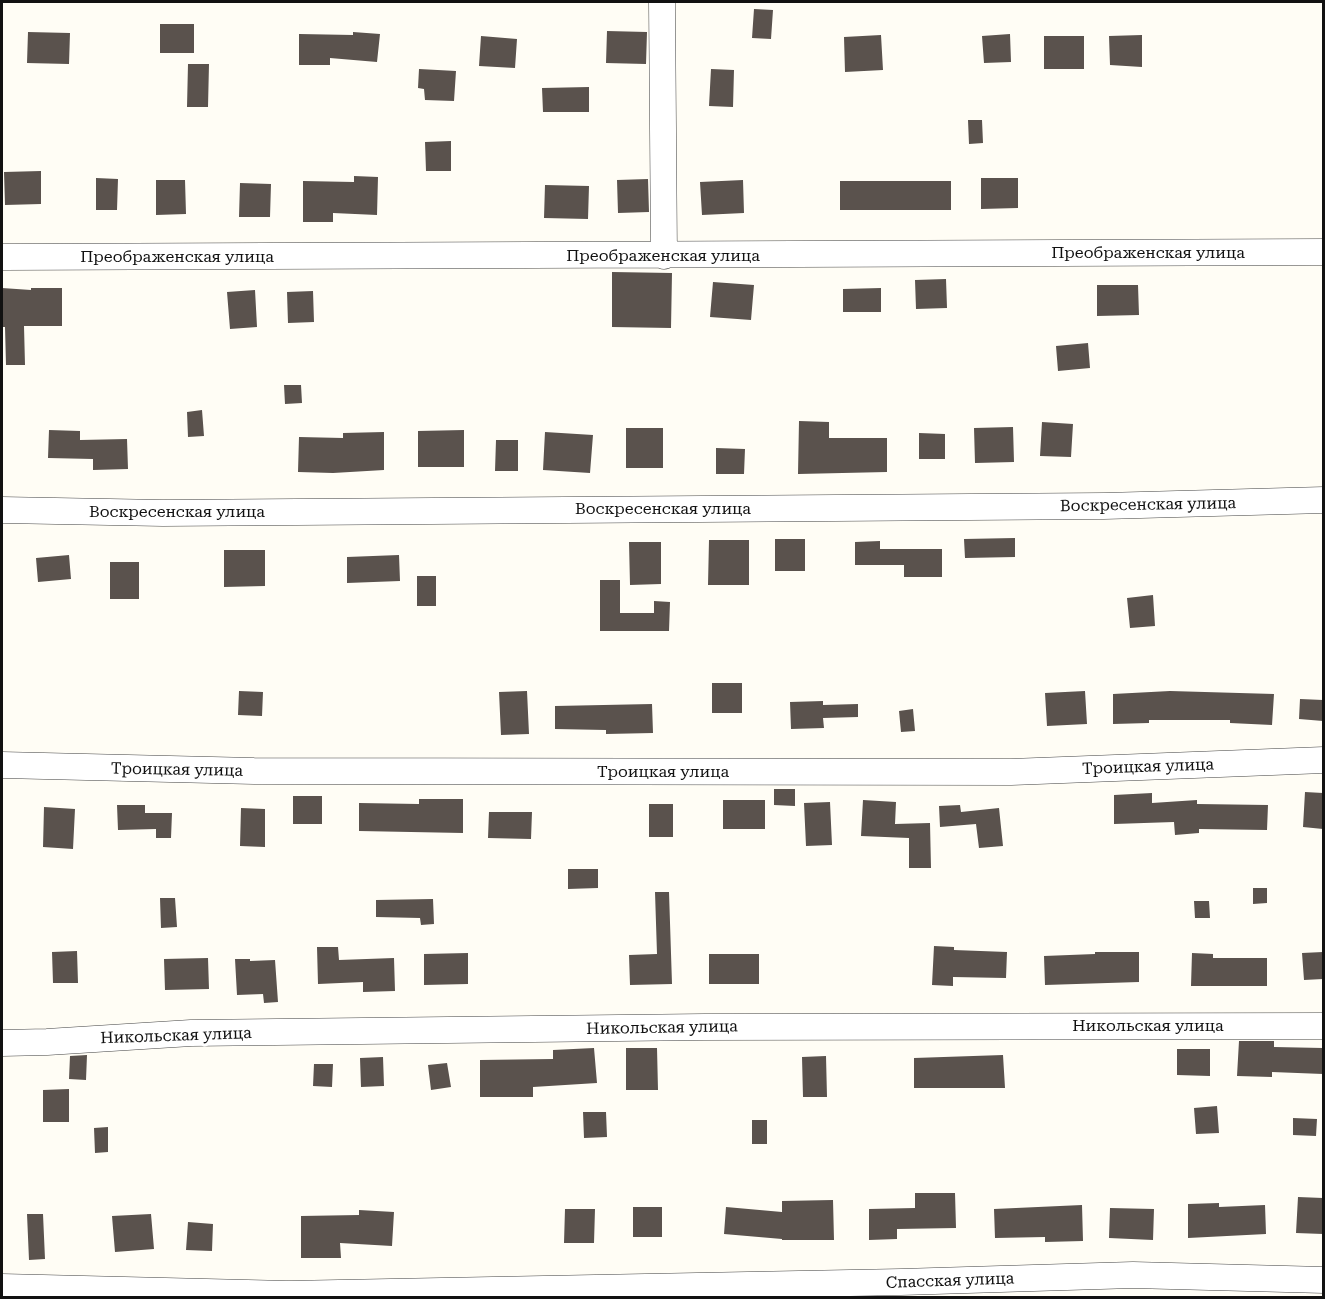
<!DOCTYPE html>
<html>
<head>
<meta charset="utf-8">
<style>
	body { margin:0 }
	#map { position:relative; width:1325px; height:1299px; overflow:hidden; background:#fffdf5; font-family:"Roboto Serif",serif }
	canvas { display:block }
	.frame { position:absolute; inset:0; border:3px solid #111; pointer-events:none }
</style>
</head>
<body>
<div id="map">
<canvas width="1325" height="1299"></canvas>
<div class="frame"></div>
</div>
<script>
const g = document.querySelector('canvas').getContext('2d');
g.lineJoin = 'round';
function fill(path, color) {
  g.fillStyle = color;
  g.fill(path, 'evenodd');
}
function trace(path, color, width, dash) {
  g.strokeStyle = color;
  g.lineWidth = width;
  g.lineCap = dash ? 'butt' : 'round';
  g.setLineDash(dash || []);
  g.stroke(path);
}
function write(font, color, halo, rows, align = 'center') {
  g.font = font + ' "Roboto Serif",serif';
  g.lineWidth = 6;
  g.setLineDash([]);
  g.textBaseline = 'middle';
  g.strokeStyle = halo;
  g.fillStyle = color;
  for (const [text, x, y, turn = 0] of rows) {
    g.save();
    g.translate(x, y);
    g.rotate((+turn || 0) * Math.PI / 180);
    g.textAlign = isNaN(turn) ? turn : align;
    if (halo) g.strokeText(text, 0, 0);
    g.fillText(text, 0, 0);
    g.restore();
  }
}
const building = new Path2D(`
	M754,9L773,10L771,39L752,38Z
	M160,24H194V53H160Z
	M607,31L647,32L646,64L606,63Z
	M28,32L70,33L69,64L27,63Z
	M353,32L380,34L377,62L330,58V65H299V34L353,35Z
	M1010,34L1011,62L984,63L982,36Z
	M881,35L883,70L845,72L844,37Z
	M1142,35V67L1110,65L1109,36Z
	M481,36L517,39L515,68L479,66Z
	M1044,36H1084V69H1044Z
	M188,64H209L208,107H187Z
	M419,69L456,71L454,101L425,100L424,89L418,88Z
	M711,69L734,70L733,107L709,106Z
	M589,87V112H543L542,88Z
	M968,120H982L983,143L969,144Z
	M451,141V171H426L425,142Z
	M41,171V204L5,205L4,172Z
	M354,176L378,177L377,215L333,213V222H303V181L354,182Z
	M96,178L118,179L117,210H96Z
	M981,178H1018V208L981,209Z
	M648,179L649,212L618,213L617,180Z
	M156,180H185L186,214L156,215Z
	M743,180L744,213L702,215L700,182Z
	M840,181H951V210H840Z
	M240,183L271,184L270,217H239Z
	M545,185L589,186L588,219L544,218Z
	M612,272L672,273L671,328L612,327Z
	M946,279L947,308L916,309L915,280Z
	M713,282L754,285L751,320L710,317Z
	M1097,285H1138L1139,315L1097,316Z
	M2,288L31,290V288H62V326H24L25,365H6L5,327H2Z
	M881,288V312H843V289Z
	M255,290L257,327L230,329L227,292Z
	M313,291L314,322L288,323L287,292Z
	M1088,343L1090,368L1058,371L1056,346Z
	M284,385H301L302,403L285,404Z
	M202,410L204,436L188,437L187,412Z
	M799,421L829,422V438H887V472L798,474Z
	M1042,422L1073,424L1071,457L1040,456Z
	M1013,427L1014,462L975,463L974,428Z
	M626,428H663V468H626Z
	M49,430L80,431V440L127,439L128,469L93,470V459L48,458Z
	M464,430V467H418V431Z
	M384,432V470L333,473L298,472L299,437L343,438V433Z
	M545,432L593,435L590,473L543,470Z
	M919,433L945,434V459H919Z
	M496,440H518V471H495Z
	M716,448L745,449L744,474H716Z
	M1015,538V557L965,558L964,539Z
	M775,539H805V571H775Z
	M709,540H749V585H708Z
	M880,541V549H942V577H904V565H855V542Z
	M629,542H661V584L630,585Z
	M224,550H265V586L224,587Z
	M69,555L71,579L38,582L36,558Z
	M399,555L400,581L347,583V557Z
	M110,562H139V599H110Z
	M417,576H436V606H417Z
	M600,580H620V613H654V601L670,602L669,631H600Z
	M1153,595L1155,626L1130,628L1127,598Z
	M712,683H742V713H712Z
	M239,691L263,692L262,716L238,715Z
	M527,691L529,734L501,735L499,692Z
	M1085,691L1087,724L1047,726L1045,693Z
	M1170,691L1274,694L1272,725L1230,723V720H1149V723L1113,724V694Z
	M1300,699L1323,700V721L1299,719Z
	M823,701V705L858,704V717L823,718L824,728L791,729L790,702Z
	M652,704L653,733L606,734V730L555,729V706Z
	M913,709L915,731L901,732L899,711Z
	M774,789H795V806L774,805Z
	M1305,792L1323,793V829L1303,827Z
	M1152,793V803L1197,800V804L1268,805L1267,830L1199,829V833L1175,835L1174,822L1114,824V795Z
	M293,796H322V824H293Z
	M419,799H463V833L359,831V803L419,804Z
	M723,800H765V829H723Z
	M863,800L896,802L895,824L930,823L931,868H909V838L861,836Z
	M830,802L832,845L806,846L804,803Z
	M649,804H673V837H649Z
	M117,805H145V813H172L171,838H156V829L118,830Z
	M960,805L961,812L999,808L1003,846L979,848L976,824L940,827L939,806Z
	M44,807L75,809L73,849L43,847Z
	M241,808L265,809V847L240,846Z
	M489,812H532L531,839L488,838Z
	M568,869H598V888L568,889Z
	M1253,888H1267V903L1253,904Z
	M655,892H669L672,984L630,985L629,955L657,954Z
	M160,898H175L177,927L161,928Z
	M433,899L434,924L421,925L420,918L376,917V900Z
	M1194,901H1209L1210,918H1195Z
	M934,946L954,947V950L1007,952L1006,978L953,977V986L932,985Z
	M317,947H338L339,960L394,958L395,991L363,992V982L318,984Z
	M77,951L78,983H53L52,952Z
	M1095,952H1139V982L1045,985L1044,956L1095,954Z
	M1323,952V979L1304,980L1302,953Z
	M468,953V984L424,985V954Z
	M1192,953L1213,954V958H1267V986H1191Z
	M709,954H759V984H709Z
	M208,958L209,989L165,990L164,959Z
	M235,959H250V961L275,960L278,1002L264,1003L263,994L237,995Z
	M1239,1041H1274V1047L1323,1048V1074L1272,1072V1077L1237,1076Z
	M594,1048L597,1083L533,1087V1097H480V1060L553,1059V1050Z
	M626,1048H657L658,1090H626Z
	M1177,1049H1210V1076L1177,1075Z
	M87,1055L86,1080L69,1079L70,1056Z
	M1003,1055L1005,1088H914V1058Z
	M826,1056L827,1097H803L802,1057Z
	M383,1057L384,1086L361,1087L360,1058Z
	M447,1063L451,1087L431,1090L428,1065Z
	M314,1064H333L332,1087L313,1086Z
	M69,1089V1122H43V1090Z
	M1217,1106L1219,1133L1196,1134L1194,1108Z
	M583,1112H606L607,1137L584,1138Z
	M1293,1118L1317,1119L1316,1136L1293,1135Z
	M752,1120H767V1144H752Z
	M108,1127V1152L95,1153L94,1128Z
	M915,1193H955L956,1228L897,1229V1239L869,1240V1209L915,1208Z
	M1298,1197L1323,1198V1234L1296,1233Z
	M833,1200L834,1240H782V1239L724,1234L726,1207L782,1212V1201Z
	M1219,1203V1207L1265,1205L1266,1234L1188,1238V1204Z
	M1082,1205L1083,1241L1045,1242V1237L995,1238L994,1209Z
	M633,1207H662V1237H633Z
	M1110,1208L1154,1209L1153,1240L1109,1238Z
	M565,1209H595L594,1243H564Z
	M359,1210L394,1212L392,1246L340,1243L341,1258H301V1216L359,1215Z
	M27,1214H43L45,1259L29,1260Z
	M151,1214L154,1249L115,1252L112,1216Z
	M188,1222L213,1224L212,1251L186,1250Z`);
const minor = new Path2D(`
	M662,2L664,256
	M2,257L1324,252
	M2,510L163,513L1104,506L1324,500
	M2,765L254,771L1011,772L1324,760
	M2,1043L47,1042L191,1033L704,1027L1324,1026
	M2,1287L288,1294L901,1282L1133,1275L1324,1280`);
const streetNames = [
	["Преображенская улица",1148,253],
	["Преображенская улица",663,256],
	["Преображенская улица",177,257],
	["Воскресенская улица",1148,505,-1],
	["Воскресенская улица",663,509],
	["Воскресенская улица",177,512],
	["Троицкая улица",1148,767,-2],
	["Троицкая улица",177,770,1],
	["Троицкая улица",663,772],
	["Никольская улица",1148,1026],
	["Никольская улица",662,1028,-1],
	["Никольская улица",176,1036,-2],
	["Спасская улица",950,1281,-2]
];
fill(building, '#5a524d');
trace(minor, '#444', 27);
trace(minor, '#fff', 26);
write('16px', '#111', '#fff', streetNames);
</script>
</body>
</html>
